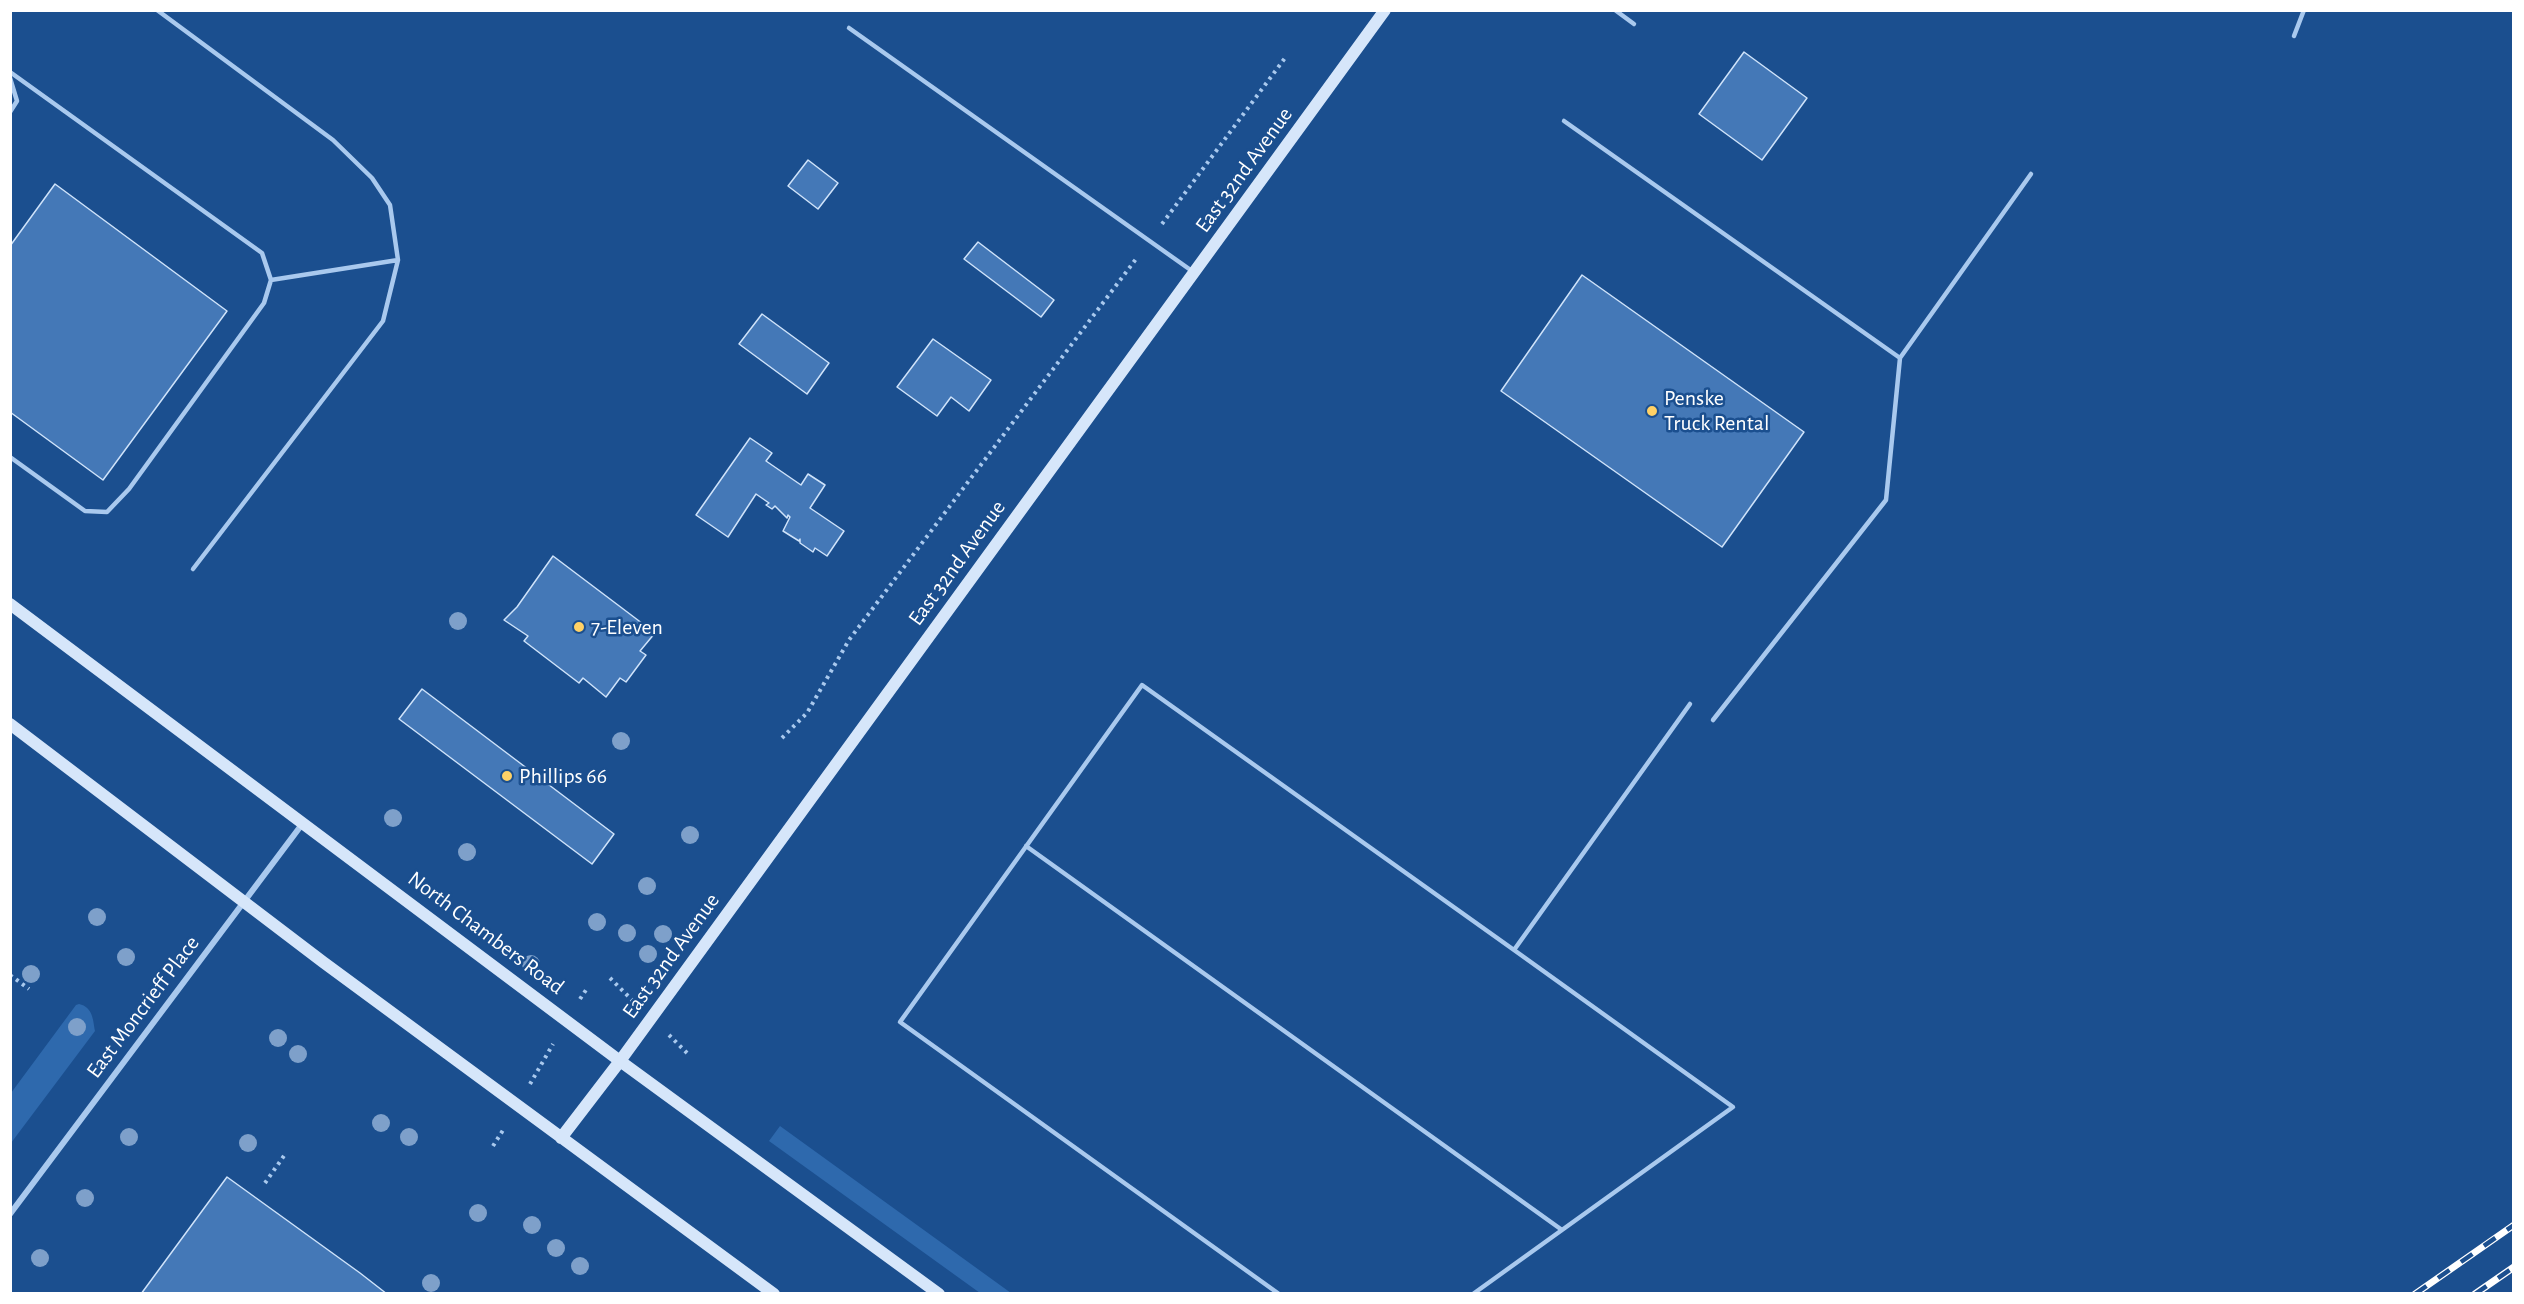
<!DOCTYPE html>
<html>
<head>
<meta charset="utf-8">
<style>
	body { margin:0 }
	#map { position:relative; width:2524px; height:1304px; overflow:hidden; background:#1b4f8f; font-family:"Alegreya Sans",sans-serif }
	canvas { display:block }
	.frame { position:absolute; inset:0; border:12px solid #fff; pointer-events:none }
</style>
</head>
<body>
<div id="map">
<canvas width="2524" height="1304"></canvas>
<div class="frame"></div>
</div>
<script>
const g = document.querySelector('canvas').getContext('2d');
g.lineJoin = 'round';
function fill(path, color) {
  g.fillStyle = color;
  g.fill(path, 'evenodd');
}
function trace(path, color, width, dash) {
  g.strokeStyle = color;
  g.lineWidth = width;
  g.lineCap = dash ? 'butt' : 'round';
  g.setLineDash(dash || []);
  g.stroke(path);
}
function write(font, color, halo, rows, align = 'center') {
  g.font = font + ' "Alegreya Sans",sans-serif';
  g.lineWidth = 5;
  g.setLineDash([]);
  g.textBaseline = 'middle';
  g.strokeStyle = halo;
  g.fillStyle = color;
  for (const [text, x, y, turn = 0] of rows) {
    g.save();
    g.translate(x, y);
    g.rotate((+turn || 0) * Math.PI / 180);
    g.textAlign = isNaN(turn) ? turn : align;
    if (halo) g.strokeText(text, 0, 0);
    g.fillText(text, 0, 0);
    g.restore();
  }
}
const green = new Path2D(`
	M79,1004C93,1007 93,1020 95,1031L11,1143V1093L76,1005Z
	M780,1126L1011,1293H980L769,1141Z`);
const building = new Path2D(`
	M1744,52L1807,98L1762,160L1699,114Z
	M808,160L838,183L818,209L788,186Z
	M55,184L227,311L103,480L10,412V246Z
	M978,242L1054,300L1041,317L964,259Z
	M1582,275L1804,432L1722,547L1501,391Z
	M762,314L829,363L807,394L739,344Z
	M933,339L991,380L969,411L951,397L937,416L897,387Z
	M750,438L772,453L766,461L801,485L808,474L825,485L810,508L844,531L827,556L815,548L813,552L800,543V539L799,541L783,531L790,517L788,515L787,518L775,506L772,509L766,505L769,503L756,494L728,537L696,515Z
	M553,556L655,633L640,651L646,655L626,682L620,678L606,697L583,678L579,683L524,641L528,636L504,620L517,607Z
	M422,689L614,834L592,864L399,719Z
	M227,1177L360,1273L387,1294H141Z`);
const path = new Path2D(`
	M1162,224L1285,58
	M782,738L807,713L849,640L1136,259
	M10,975L29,989
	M610,978L633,1001
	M580,999L588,987
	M669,1035L688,1054
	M530,1084L553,1044
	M493,1146L505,1127
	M265,1183L286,1153`);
const lane = new Path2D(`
	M157,10L333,140L372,178L390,205L398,260L383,321L193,569
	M1615,10L1634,24
	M849,28L1192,271
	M2294,36L2304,10
	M10,72L262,253L271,280L264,303L129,489L107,512L85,511L10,457
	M10,78L17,101L10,112
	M1564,121L1900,358
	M271,280L398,260
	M1713,720L1886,500L1900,358L2031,174
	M1026,846L1562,1230
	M1279,1294L900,1022L1142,685L1514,950L1690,704
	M1473,1294L1733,1107L1514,950`);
const street = new Path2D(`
	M10,1214L303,823`);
const secondary = new Path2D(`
	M10,604L620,1061L939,1294
	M10,724L323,962L774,1294
	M561,1138L620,1061L1385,10`);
const rail = new Path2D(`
	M2415,1294L2514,1225
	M2475,1294L2514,1267`);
const trees = [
	[458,621],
	[621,741],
	[393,818],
	[690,835],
	[467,852],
	[647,886],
	[97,917],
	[597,922],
	[627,933],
	[663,934],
	[648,954],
	[126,957],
	[531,964],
	[31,974],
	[77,1027],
	[278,1038],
	[298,1054],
	[381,1123],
	[129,1137],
	[409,1137],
	[248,1143],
	[85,1198],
	[478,1213],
	[532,1225],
	[556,1248],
	[40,1258],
	[580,1266],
	[431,1283]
];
const markers = [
	[1652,411,6,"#ffd166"],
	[579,627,6,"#ffd166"],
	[507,776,6,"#ffd166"]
];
const streetNames = [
	["East 32nd Avenue",1244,170,-54],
	["East 32nd Avenue",957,563,-54],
	["North Chambers Road",486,933,37],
	["East 32nd Avenue",671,956,-54],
	["East Moncrieff Place",143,1007,-53]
];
const poiNames = [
	["Penske",1664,398],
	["Truck Rental",1664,423],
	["7-Eleven",591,627],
	["Phillips 66",519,776]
];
fill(green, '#2e69ad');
fill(building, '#4478b7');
trace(building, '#cfe3fa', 1.5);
trace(path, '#a9c9ee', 4, [3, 4.5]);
trace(lane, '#a9c9ee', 4.5);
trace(street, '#a9c9ee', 6);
trace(secondary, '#d6e6fa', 12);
trace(rail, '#fff', 7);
trace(rail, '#1b4f8f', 4.5, [14]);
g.fillStyle = '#7ea0ca';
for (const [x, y] of trees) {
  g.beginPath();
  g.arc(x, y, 9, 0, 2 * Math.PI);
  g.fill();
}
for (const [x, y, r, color] of markers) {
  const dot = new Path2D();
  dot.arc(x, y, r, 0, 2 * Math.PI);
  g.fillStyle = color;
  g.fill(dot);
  trace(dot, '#1b4f8f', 2);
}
write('22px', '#fff', '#1b4f8f', streetNames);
write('22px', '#fff', '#1b4f8f', poiNames, 'left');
</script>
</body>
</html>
